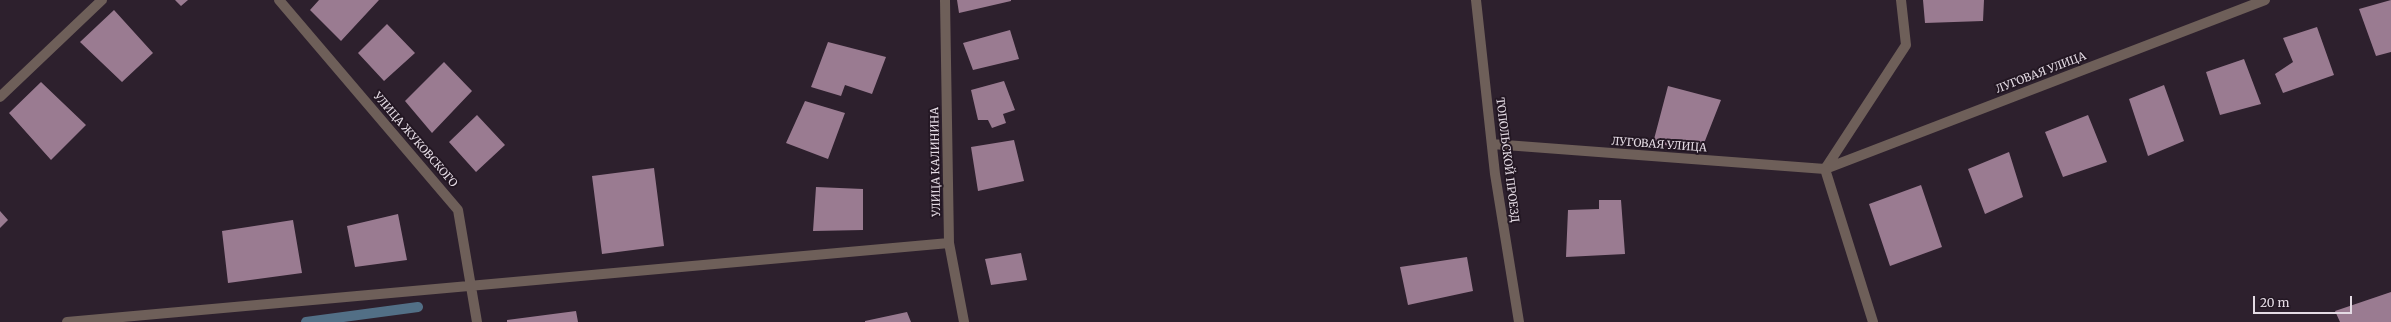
<!DOCTYPE html>
<html>
<head>
<meta charset="utf-8">
<style>
	body { margin:0 }
	#map { position:relative; width:2391px; height:322px; overflow:hidden; background:#2d202d; font-family:Merriweather,serif }
	canvas { display:block }
	.scale { position:absolute; left:2253px; top:296px; width:99px; height:18px; box-sizing:border-box; border:2px solid #e4dbe4; border-top:0; padding-left:5px; font-size:12px; line-height:14px; white-space:nowrap; color:#e4dbe4; -webkit-text-stroke:3px #231723; paint-order:stroke }
</style>
</head>
<body>
<div id="map">
<canvas width="2391" height="322"></canvas>
<div class="scale">20 m</div>
</div>
<script>
const g = document.querySelector('canvas').getContext('2d');
g.lineJoin = 'round';
function trace(path, color, width, dash) {
  g.strokeStyle = color;
  g.lineWidth = width;
  g.lineCap = dash ? 'butt' : 'round';
  g.setLineDash(dash || []);
  g.stroke(path);
}
function fill(path, color) {
  g.fillStyle = color;
  g.fill(path, 'evenodd');
}
function write(font, color, halo, rows, align = 'center') {
  g.font = font + ' Merriweather,serif';
  g.lineWidth = 4;
  g.setLineDash([]);
  g.textBaseline = 'middle';
  g.strokeStyle = halo;
  g.fillStyle = color;
  for (const [text, x, y, turn = 0] of rows) {
    g.save();
    g.translate(x, y);
    g.rotate((+turn || 0) * Math.PI / 180);
    g.textAlign = isNaN(turn) ? turn : align;
    if (halo) g.strokeText(text, 0, 0);
    g.fillText(text, 0, 0);
    g.restore();
  }
}
const stream = new Path2D(`
	M306,322L418,307`);
const building = new Path2D(`
	M175,0H188L181,6Z
	M319,0H379L341,41L310,10Z
	M957,0H1011V1L959,13Z
	M1923,0H1984L1983,21L1925,23Z
	M2391,0V52L2376,56L2359,9Z
	M114,10L153,53L122,82L80,42Z
	M387,24L415,53L384,81L358,53Z
	M2317,27L2334,75L2283,93L2275,74L2293,62L2283,38Z
	M1010,30L1019,59L973,70L963,43Z
	M828,42L886,57L872,94L845,85L841,96L811,87Z
	M2244,59L2261,104L2220,115L2206,72Z
	M444,62L472,91L432,133L405,101Z
	M1004,81L1015,110L1003,114L1006,123L992,128L988,120H978L971,90Z
	M41,82L86,125L51,160L9,113Z
	M2164,85L2184,141L2148,156L2129,99Z
	M1668,86L1721,100L1701,151L1653,143Z
	M805,101L845,113L828,159L786,143Z
	M477,115L505,145L476,172L449,142Z
	M2088,115L2107,162L2063,177L2045,132Z
	M1014,140L1024,181L978,191L971,147Z
	M2009,152L2023,197L1985,214L1968,169Z
	M654,168L664,246L602,254L592,176Z
	M1921,185L1942,247L1890,266L1869,204Z
	M816,187L863,189V230L813,231Z
	M1599,200H1621L1625,254L1566,257L1568,210L1599,209Z
	M0,211L8,220L0,228Z
	M398,214L407,260L355,267L347,226Z
	M293,220L302,273L228,283L222,231Z
	M1021,253L1027,280L991,285L985,259Z
	M1467,257L1473,291L1408,305L1400,267Z
	M2391,292V322H2340L2335,311Z
	M576,311L578,322H507V320Z
	M907,312L911,322H865V321Z`);
const minor = new Path2D(`
	M279,0L458,210L477,322
	M945,0L949,243L964,322
	M1476,0L1495,174L1519,322
	M0,97L102,0
	M1492,144L1825,169L1906,45L1901,0
	M67,322L949,243
	M1873,322L1825,169L2265,0`);
const streetNames = [
	["ЛУГОВАЯ УЛИЦА",2041,73,-21],
	["УЛИЦА ЖУКОВСКОГО",415,140,49],
	["ЛУГОВАЯ УЛИЦА",1659,145,4],
	["ТОПОЛЬСКОЙ ПРОЕЗД",1507,160,83],
	["УЛИЦА КАЛИНИНА",936,162,-91]
];
trace(stream, '#526f86', 10);
fill(building, '#9a7b91');
trace(minor, '#6e5f59', 10);
write('11px', '#e4dbe4', '#231723', streetNames);
</script>
</body>
</html>
